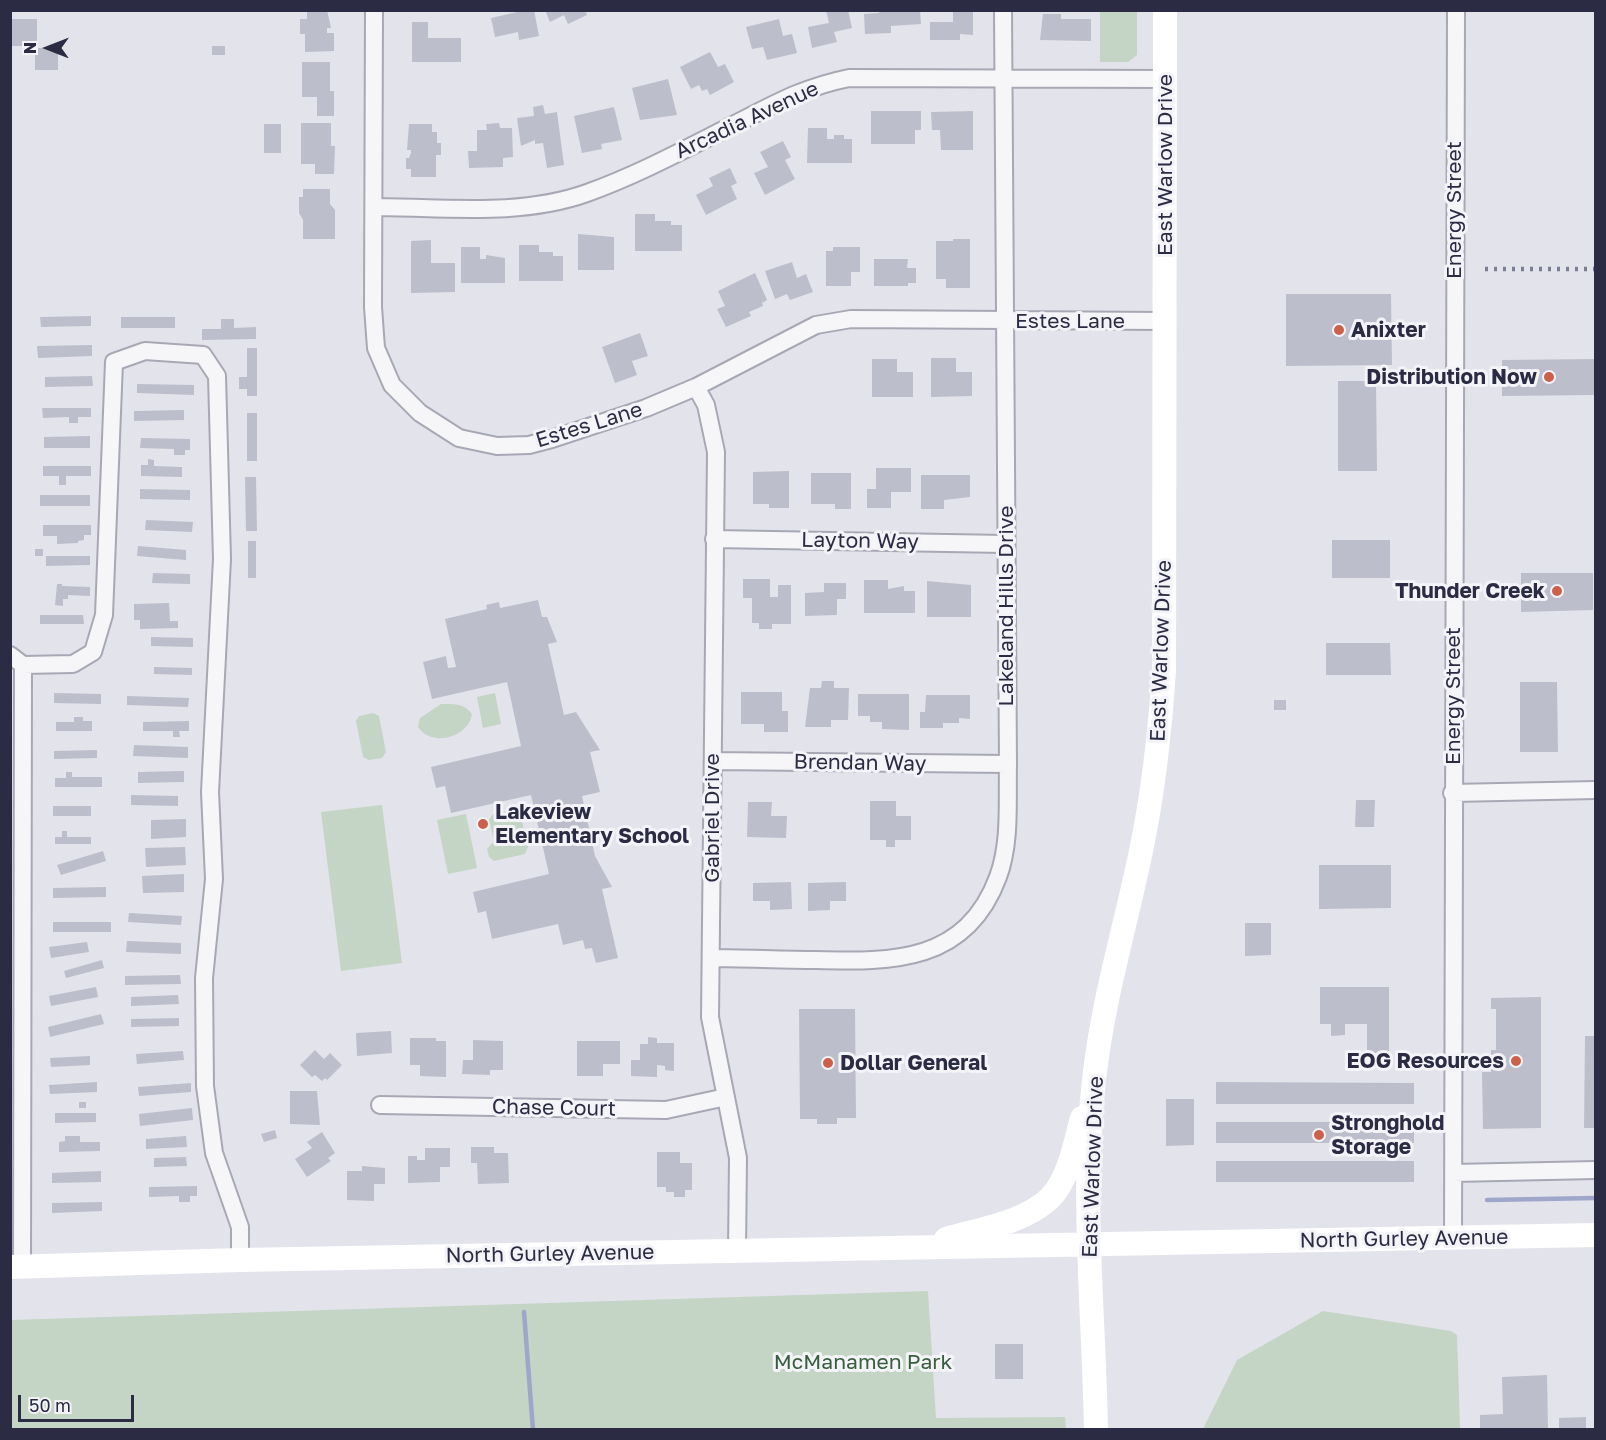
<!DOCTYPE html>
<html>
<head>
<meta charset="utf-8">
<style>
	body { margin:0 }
	#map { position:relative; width:1606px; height:1440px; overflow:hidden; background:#e3e3eb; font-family:"Golos Text",sans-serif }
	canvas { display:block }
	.frame { position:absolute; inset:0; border:12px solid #2b2c43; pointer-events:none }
	.north { position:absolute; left:18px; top:18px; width:60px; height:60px; -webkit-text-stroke:4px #f3f3f8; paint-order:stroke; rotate:270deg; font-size:16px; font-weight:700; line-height:24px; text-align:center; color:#2b2c43 }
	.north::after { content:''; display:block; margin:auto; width:21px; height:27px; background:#2b2c43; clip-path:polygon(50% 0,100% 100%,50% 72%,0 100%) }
	.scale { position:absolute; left:18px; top:1395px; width:116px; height:27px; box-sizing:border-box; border:3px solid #2b2c43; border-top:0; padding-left:8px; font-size:18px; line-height:21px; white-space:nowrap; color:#2b2c43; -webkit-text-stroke:4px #f3f3f8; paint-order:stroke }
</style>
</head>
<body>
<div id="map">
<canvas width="1606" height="1440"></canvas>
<div class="frame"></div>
<div class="north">N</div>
<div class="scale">50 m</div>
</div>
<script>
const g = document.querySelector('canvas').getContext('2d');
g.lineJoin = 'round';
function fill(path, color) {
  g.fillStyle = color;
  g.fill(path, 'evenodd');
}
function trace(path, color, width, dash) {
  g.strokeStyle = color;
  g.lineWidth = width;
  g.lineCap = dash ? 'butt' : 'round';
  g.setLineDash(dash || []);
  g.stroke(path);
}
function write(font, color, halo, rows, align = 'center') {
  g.font = font + ' "Golos Text",sans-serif';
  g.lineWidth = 6;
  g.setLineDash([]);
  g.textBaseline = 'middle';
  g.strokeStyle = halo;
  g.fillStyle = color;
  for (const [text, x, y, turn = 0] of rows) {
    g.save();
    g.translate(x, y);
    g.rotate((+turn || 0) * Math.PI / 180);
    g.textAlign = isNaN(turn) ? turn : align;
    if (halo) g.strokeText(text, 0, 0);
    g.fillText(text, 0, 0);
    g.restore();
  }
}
const green = new Path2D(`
	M1100,11H1137V55L1128,62H1100Z
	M495,693L501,724L483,728L477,697Z
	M441,704C454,704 464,703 472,714C469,737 432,748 418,727L420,718Z
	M373,713L379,716L386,752L382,758L369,760L363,757L356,721L359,716Z
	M382,805L402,963L341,971L321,812Z
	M515,810L520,813L528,847L525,854L494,861L489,857L487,849L494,841L489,820L493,814Z
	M466,814L477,868L448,874L437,820Z
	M928,1291L936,1418L1065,1417L1066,1429H11V1320Z
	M1323,1311L1451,1331L1457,1335L1460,1429H1203L1237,1360Z`);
const stream = new Path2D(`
	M1487,1200L1596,1198
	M524,1312L533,1430`);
const building = new Path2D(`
	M307,10H327L331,28H327V33H334V51L305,52V34H300V19H307Z
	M526,10H534L539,36L519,40L518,32L495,37L491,18Z
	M545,10H585L587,15L568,24L564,15L550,22Z
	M826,10H848L852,28L834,32L837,42L812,48L808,27L829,23Z
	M879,10H920L921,24L891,26V33L865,34L864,14L879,13Z
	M953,10H973V35L960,34V40H930V22H953Z
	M1043,14H1061V19H1091V41L1040,40Z
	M10,19H37V46H10Z
	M779,19L783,36L792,34L797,53L767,60L763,47L752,49L746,27Z
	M412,22H428V38H461V62H412Z
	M212,46H225V55H212Z
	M35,48H58V70H35Z
	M710,52L718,67L725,64L734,82L710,95L707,89L702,91L699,85L691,89L680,67Z
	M302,62H330V91H334V116H317V97H302Z
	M668,79L677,115L640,120L632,88Z
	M543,105L545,114L557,112L564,165L547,168L543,143L535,144V140L521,146L517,118L534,116L533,107Z
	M614,107L622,140L601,144L602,149L582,153L574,116Z
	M871,111H921V130H915V144H871Z
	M973,111V150H941L940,130H932L931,112Z
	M301,123H331V146H335L334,174H315V164H301Z
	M499,123L500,128H512L513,157L503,158V167L469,168L468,151H477V130H487L486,124Z
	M264,124H281V153H264Z
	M409,124H432V132H437V143H441V155H436V177H411V169H406V158H409L411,153V150H407Z
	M808,128H827V139H834V135H844V139H852V163H807Z
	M783,141L791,157L785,160L795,179L765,195L754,173L768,167L760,152Z
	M730,168L737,183L731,186L737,199L706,215L696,195L713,186L709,178Z
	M303,189H330V204L335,210V239H303V220L299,213V197H303Z
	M635,214H655V221H671V225H682V251H635Z
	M578,234L614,237V270H578Z
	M953,239H970V288H946V279H936V241H953Z
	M431,240V263H455V292L411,293V241Z
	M519,245H539V252H553V256H563V281H519Z
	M461,247H480V259H486V255L505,258V283H461Z
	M833,247H860V272H851V286H826V251H833Z
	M874,259H908L907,268H916V283H908V286H874Z
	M792,262L797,278L806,274L813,292L790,300L787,294L775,299L765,271Z
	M755,273L767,300L762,303L763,306L749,312L751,316L726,327L717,309L725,306L718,291Z
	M1286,294H1391L1392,365L1286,366Z
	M91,316V326L41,327L40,317Z
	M121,317H175V328H121Z
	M221,319H234V328L256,327V339L202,340V329H221Z
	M640,333L648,356L632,361L637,375L615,383L602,347Z
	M92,345V356L38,358L37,346Z
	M247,348H257V396H247V389H239V377H247Z
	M931,358H956V372H972V396L931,397Z
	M872,359H897V372H913V397H872Z
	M1596,359V395L1502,396V360Z
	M92,376L93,386L45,387V377Z
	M1338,381H1376L1377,471H1338Z
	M137,384L194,385V395L137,393Z
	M42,408H91V417H78V423H69V417L43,418Z
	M184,410V420L134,421V411Z
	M247,413H257V461H247Z
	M90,436V448H44V437Z
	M141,438L190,439V450H185V455H174V449L140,448Z
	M148,459L154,460V466L182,467V477L141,476V465H148Z
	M43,466H91V476H66V485H59V476H43Z
	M876,468H911V492H891V508H867V489H876Z
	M789,471V508H769V504H753V472Z
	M811,473H851V509H835V504H811Z
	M921,475H970V497L944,500V509H921Z
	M245,477H256L257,531H246Z
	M140,489L190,490V500L140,499Z
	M40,495H90V506H40Z
	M146,520L193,522L192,532L145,530Z
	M43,525H91V535H84V540L78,541V543L57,544V536H43Z
	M1332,540H1390V578H1332Z
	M248,541H256V578H248Z
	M138,546L186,550V560L137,556Z
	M35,549H43V556H35Z
	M46,556H90V565L46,566Z
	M153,573L190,574V584L152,583Z
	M1521,573H1593V610L1521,612Z
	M743,579H770V597H778V585H791V624H772V629H759V623H752V598H743Z
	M864,580H888V589L904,586V591H915V613H864Z
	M927,581L971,585V617H927Z
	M824,583H846V599H837V615L805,616V593L824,592Z
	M57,584H62V586L90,587V596L68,595V599H63V606L55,605Z
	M538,600L542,617H547L557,642L548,644L564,715L576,712L600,750L590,752L600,792L582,796L595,856L612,887L602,889L618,958L596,963L592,948L585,949L583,940L563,945L558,924L492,939L486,911L478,913L473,892L549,874L531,795L451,813L445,786L436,788L431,767L521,746L507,682L432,699L423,662L446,656L448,668L456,667L445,619L487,609L486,605L499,602L500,608Z
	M169,603L170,621H178V628L140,629V620H134V604Z
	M40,615H83L84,624H40Z
	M151,637L193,638V647L151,646Z
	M1326,643H1390L1391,675H1326Z
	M154,667L192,668V675L154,674Z
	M822,681H834V688H849L848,720H831V727H805L810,688H821Z
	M1520,682H1557L1558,752H1520Z
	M741,692H782V711H788V732H764V724H741Z
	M54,693L101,694V704L54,703Z
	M858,694H909V730L882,729V722H870V716H858Z
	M926,695H970V719L959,718V723H943V728H920V712H925Z
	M127,696L189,698L188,707L127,705Z
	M1274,700H1286V710H1274Z
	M74,717H83V721H92V731H56V722H74Z
	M189,721V731H179L180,737H173V731H143V722Z
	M134,745L188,747V758L133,756Z
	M97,750V758L54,759V751Z
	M184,771V782L138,783V772Z
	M66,772H72V777H102V787H55V778H66Z
	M131,795L178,796V806L131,805Z
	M1356,800H1375L1374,827H1355Z
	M870,801H896V816H911V840H895V847H886V840H870Z
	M748,802H772L771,816H787L786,838L747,837Z
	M53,806H91V816H53Z
	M186,819V837L151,839V820Z
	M62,831H67V837H91V844H55V837H62Z
	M185,847L186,865L146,867L145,848Z
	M103,851L106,861L61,875L57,865Z
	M1319,865H1391V908L1319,909Z
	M184,874V892L143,893L142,876Z
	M791,882L792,909L770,910V901H753V883Z
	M846,882V901H830V910L808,911V883Z
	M106,887V897L53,898V888Z
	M129,913L182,916L181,925L128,922Z
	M53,922H111V932H53Z
	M1245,923H1271V955L1245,956Z
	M127,941L181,943V954L126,952Z
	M87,942L89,952L51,958L49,947Z
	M102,960L104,968L66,978L64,971Z
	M180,975L181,984L125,985V976Z
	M96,987L98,997L51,1006L49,996Z
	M1320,987H1389V1053H1367V1024H1345V1035L1331,1036V1024H1320Z
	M178,995L179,1004L131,1006V997Z
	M1541,997V1128L1483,1129L1482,1072H1491V1050H1496V1009H1491V998Z
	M799,1009H855L856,1118H837V1124H817V1119H800Z
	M101,1014L104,1024L50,1037L48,1027Z
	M179,1018V1026L131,1027V1019Z
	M391,1031L392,1053L357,1056L356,1033Z
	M1585,1036H1596V1128H1584Z
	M648,1037L657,1038V1043H674V1071L665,1070V1066L657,1065V1077L631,1076V1060H640V1044H648Z
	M410,1038H436V1041H446V1077L420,1076V1065H410Z
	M473,1040L503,1041V1070H490V1075L462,1074L463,1060H473Z
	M577,1041H620V1064H603V1076H577Z
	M315,1050L324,1059L330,1053L342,1065L327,1080L325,1078L322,1081L315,1075L312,1077L300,1065Z
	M183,1051L184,1060L137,1064L136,1054Z
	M90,1056V1065L51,1067L50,1058Z
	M97,1082V1092L50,1094L49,1085Z
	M1216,1082L1414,1083V1104H1216Z
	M191,1083V1092L139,1096L138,1087Z
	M290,1091H317L320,1125L290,1124Z
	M1166,1099H1194V1145L1166,1146Z
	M79,1102H86V1108H79Z
	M192,1108L193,1120L140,1126L139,1114Z
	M55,1113H96V1122L55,1123Z
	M1216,1122H1414V1143H1216Z
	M275,1130L277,1138L264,1142L261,1134Z
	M322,1132L335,1153L328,1158L331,1161L307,1177L295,1159L312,1148L307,1142Z
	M65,1136H80V1142H100V1151L59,1152V1142L65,1141Z
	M186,1136L187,1147L146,1149V1139Z
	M471,1147H494V1153H508L509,1183L478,1184L477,1163H471Z
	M425,1148H450V1167H440V1182L408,1183V1156H417V1160H425Z
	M657,1152H680V1163H692V1190H685V1197H674V1192H666V1187H657Z
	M186,1157L187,1166L154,1167V1158Z
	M1216,1161H1414V1182H1216Z
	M362,1166L385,1168V1184H374V1201L347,1200V1171H362Z
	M101,1171V1182L52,1183V1173Z
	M197,1186V1196H190V1202H179V1196L149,1197V1187Z
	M102,1202V1211L52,1213V1203Z
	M995,1344H1023V1379H995Z
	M1547,1375L1548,1430H1480V1415L1503,1414L1502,1377Z
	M1586,1417V1430H1559V1418Z`);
const street = new Path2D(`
	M374,10L373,307L376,348L392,385L420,413L459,438L497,446L529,445L552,439L646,408L696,387L816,325L851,319L1164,321
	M374,207C443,207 520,217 587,193C640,174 689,147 739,122C778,102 805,87 849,78L1165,79
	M696,387L706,405L716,452L710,1017L738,1158L737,1250
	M714,539L1005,544
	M10,655L23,665
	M23,665L73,664L93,652L104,615L114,362L145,351L203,355L217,376L222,559L210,792L214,879L204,978L205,1086L214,1153L240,1227V1260
	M713,761L1008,764
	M1452,793L1596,790
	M711,958C746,958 781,960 816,960C893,962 966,963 998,877C1011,842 1007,801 1008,764L1003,10
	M380,1105L666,1110L726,1097
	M1453,1173L1596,1170
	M1453,1238L1456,10
	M22,1267L23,665`);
const secondary = new Path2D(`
	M946,1239C980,1229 1023,1223 1049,1199C1069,1180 1075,1143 1082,1118
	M10,1267L240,1260L1596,1235
	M1096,1430C1094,1311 1080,1190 1095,1072C1104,995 1127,921 1142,846C1154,788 1160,730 1164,671L1165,10`);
const rail = new Path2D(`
	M1485,269H1596`);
const markers = [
	[1339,330,6,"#cd604a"],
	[1549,377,6,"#cd604a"],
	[1557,591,6,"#cd604a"],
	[483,824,6,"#cd604a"],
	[1516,1061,6,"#cd604a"],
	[828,1063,6,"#cd604a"],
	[1319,1135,6,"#cd604a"]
];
const streetNames = [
	["Arcadia Avenue",747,120,-25],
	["East Warlow Drive",1165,165,-90],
	["Energy Street",1454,210,-90],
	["Estes Lane",1070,321],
	["Estes Lane",589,425,-17],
	["Layton Way",860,541,1],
	["Lakeland Hills Drive",1006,606,-90],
	["East Warlow Drive",1161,651,-88],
	["Energy Street",1453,696,-90],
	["Brendan Way",860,763,1],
	["Gabriel Drive",712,818,-90],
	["Chase Court",554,1108,1],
	["East Warlow Drive",1093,1167,-88],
	["North Gurley Avenue",1404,1239,-1],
	["North Gurley Avenue",550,1254,-1]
];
const poiNames = [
	["Anixter",1351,330],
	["Distribution Now",1537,377,"right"],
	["Thunder Creek",1545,591,"right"],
	["Lakeview",495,812],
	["Elementary School",495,836],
	["EOG Resources",1504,1061,"right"],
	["Dollar General",840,1063],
	["Stronghold",1331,1123],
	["Storage",1331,1147]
];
const parkNames = [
	["McManamen Park",863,1362]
];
fill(green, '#c4d5c5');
trace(stream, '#9fa6ca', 4.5);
fill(building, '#bdbecb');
trace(street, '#a8a8b5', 20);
trace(street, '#f6f6f9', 16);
trace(secondary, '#fff', 24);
trace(rail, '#7c7e94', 4.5, [3, 6]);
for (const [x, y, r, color] of markers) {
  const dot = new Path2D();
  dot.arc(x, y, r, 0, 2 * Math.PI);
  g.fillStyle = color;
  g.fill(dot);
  trace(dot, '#f3f3f8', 2);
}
write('21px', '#2b2c43', '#f3f3f8', streetNames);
write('bold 21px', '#2b2c43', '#f3f3f8', poiNames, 'left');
write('21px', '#385e3d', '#f3f3f8', parkNames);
</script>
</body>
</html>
